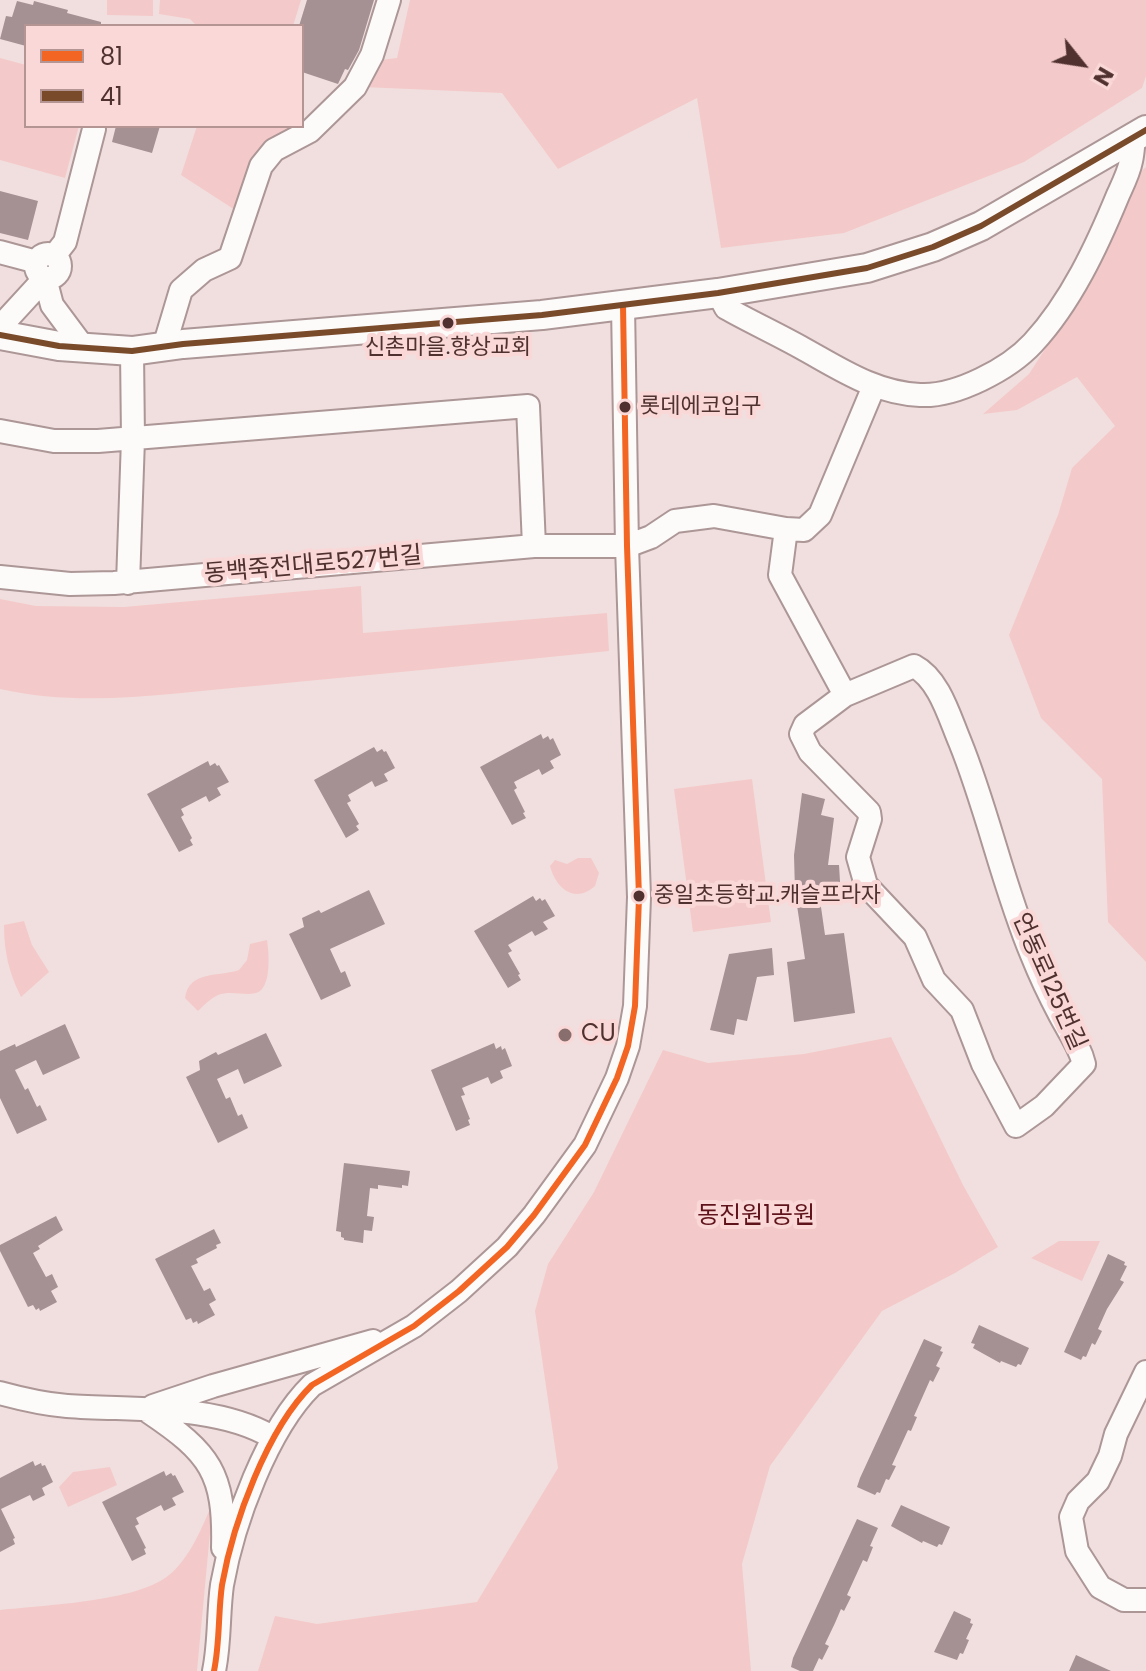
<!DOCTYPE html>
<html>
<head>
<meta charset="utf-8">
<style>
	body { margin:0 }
	#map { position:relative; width:1146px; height:1671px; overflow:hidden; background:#f1dfdf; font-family:Poppins,sans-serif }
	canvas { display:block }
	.legend { position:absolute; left:24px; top:24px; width:280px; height:104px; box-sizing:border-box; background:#f9d8d7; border:2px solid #b59594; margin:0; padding:10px 14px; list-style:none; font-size:24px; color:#503130 }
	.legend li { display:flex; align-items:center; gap:16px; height:40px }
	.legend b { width:40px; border:2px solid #b59594 }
	.north { position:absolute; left:1042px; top:24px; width:80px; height:80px; -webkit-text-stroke:6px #f9d8d7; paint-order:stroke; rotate:120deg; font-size:22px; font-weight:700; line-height:32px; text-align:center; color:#503130 }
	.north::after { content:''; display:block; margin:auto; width:28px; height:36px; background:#503130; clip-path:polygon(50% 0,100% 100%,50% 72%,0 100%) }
</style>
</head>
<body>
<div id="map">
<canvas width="1146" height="1671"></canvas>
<ul class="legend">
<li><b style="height:10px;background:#f26522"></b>81</li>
<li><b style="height:10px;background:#7a4b2a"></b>41</li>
</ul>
<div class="north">N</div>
</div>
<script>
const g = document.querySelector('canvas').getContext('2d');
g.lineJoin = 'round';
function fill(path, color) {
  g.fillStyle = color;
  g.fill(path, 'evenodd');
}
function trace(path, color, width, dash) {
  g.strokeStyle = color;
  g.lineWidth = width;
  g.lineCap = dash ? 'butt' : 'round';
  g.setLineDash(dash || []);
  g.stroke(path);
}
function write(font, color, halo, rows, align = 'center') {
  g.font = font + ' Poppins,"Noto Sans KR",sans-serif';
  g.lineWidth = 8;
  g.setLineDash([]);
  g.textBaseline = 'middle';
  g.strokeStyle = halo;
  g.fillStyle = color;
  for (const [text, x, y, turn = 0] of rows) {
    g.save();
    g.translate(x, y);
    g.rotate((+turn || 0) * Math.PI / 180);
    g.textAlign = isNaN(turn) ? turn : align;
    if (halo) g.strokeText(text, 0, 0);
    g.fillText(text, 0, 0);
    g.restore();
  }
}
const green = new Path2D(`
	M107,0H153V16L107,15Z
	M160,0H301L293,26H197L190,19L159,14Z
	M410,0H1146V76L1142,88L1024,162L844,233L721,248L697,98L558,169L502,93L363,87L380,60L397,58Z
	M0,58L26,65V126H79L65,178L0,160Z
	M197,126H284L295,130L265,142L251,162L235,210L181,175Z
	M1146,167V962L1108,922L1102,779L1041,718L1009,635L1058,515L1072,468L1115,426L1077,377L1017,410L983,414L1029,374L1080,295L1125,185Z
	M361,586L363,633L607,613L609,651C491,663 373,675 255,686C171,693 84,708 0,689V599L36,606L124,607Z
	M752,779L771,922L693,932L674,789Z
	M578,858H591L599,873L595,886C575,904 556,889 550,866L555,860L567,864Z
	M24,921L32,945L49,972L21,997C9,973 4,952 4,925Z
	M267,940C269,952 272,989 256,993C244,996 231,990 218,995C210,999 204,1005 198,1011L185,998C189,970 219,977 239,970L247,960L250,944Z
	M891,1037L963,1185L998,1247L955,1273L882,1311L770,1466L742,1564L751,1671H258L275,1616L317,1624L477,1602L558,1468L535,1311L548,1264L594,1192L663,1050L708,1063L804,1054Z
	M1059,1241H1100L1082,1281L1031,1258Z
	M110,1467L117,1485L68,1507L59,1487L73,1472Z
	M213,1501L197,1671H0V1610C43,1605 137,1602 169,1575C190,1558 203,1526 213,1501Z`);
const building = new Path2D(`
	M307,0H374L359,50L348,70L345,69L338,84L302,72V26H299Z
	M17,1L33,5L34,1L68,10L67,13L101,22V26H26V46L0,39L6,16L12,17Z
	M116,126H160L152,153L112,142Z
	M0,191L38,201L28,240L0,233Z
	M541,734L543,739L548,736L550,740L553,738L561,755L550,761L554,768L542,775L539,769L514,782L517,788L514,790L525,812L523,813L526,818L512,825L480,767Z
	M374,747L377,752L382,749L384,752L386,751L395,768L384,774L388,781L375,787L372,781L348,795L351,801L347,803L359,824L356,826L359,830L346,838L314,780Z
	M208,761L210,766L215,763L217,766L219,765L229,782L217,788L221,795L209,802L206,796L181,809L184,815L181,817L192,838L190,840L193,845L179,852L147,794Z
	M802,793L825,799L821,815L834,818L828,865H839L841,898L820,900L825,935L844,933L855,1013L794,1022L787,962L805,959L795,892L794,855Z
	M369,890L385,924L330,949L341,973L345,971L351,986L321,1000L289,934L304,927L302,918L319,910L321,913Z
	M533,896L536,901L540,898L542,901L545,899L555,916L543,922L548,929L535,936L532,931L508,945L512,951L508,953L520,974L518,975L521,980L508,988L474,931Z
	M772,948L774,975L757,977L747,1021L737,1019L734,1035L710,1030L729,954Z
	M65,1024L80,1058L43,1075L36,1060L15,1070L25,1090L28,1088L37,1107L40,1105L47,1120L17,1134L0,1098V1051L15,1044L16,1047Z
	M266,1033L282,1066L244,1084L238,1069L217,1079L226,1099L230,1097L238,1116L242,1114L248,1128L218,1143L186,1077L200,1070L199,1061L216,1052L218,1055Z
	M494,1043L496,1049L501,1046L502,1050L505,1048L512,1066L500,1071L503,1078L491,1084L488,1077L462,1088L465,1095L461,1096L470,1119L468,1120L470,1125L456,1131L431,1070Z
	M344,1163L410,1171L408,1186L402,1185V1188L378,1185V1189L370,1188L367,1216L374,1217L372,1231L364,1230L363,1243L344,1240V1238L341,1237V1232L336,1231Z
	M56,1216L63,1230L38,1246L40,1249L33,1253L46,1277L52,1274L58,1287L51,1291L57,1302L40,1311L39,1308L36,1310L33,1305L28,1307L0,1251V1245Z
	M214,1229L221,1243L216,1245L217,1248L196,1259L198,1263L191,1266L204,1291L210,1288L216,1300L209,1304L215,1315L198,1324L197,1321L193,1323L191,1318L186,1320L155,1259Z
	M1108,1254L1125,1262L1124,1265L1127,1266L1120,1280L1124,1282L1107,1309L1098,1329L1102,1331L1095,1345L1092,1343L1086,1357L1083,1356L1081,1360L1064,1352Z
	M979,1325L1029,1348L1021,1365L1018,1364L1016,1367L1001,1361L1000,1363L973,1348L975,1344L971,1343Z
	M924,1339L942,1347L940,1351L943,1352L936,1366L940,1368L933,1382L930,1380L914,1416L917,1417L911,1431L908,1430L892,1465L896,1466L889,1480L886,1479L880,1493L877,1492L875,1495L857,1487L860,1478Z
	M33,1461L35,1466L41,1463L42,1466L45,1465L53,1482L42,1488L45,1495L33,1501L30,1495L1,1509L15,1538L13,1539L15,1544L0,1552V1478Z
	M164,1471L166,1476L171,1473L173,1476L175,1475L184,1492L172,1498L176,1505L164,1511L161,1505L136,1518L139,1524L135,1526L146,1548L144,1549L146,1554L132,1561L102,1502Z
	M901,1505L950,1527L942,1545L939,1544L937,1547L923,1541L922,1543L891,1526Z
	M857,1519L878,1528L870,1546L873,1547L867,1562L863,1560L847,1595L851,1597L844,1611L841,1609L835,1623L825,1644L829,1646L822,1660L819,1658L813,1671H800L791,1667L793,1658Z
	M954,1611L971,1619L970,1623L973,1624L966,1639L969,1640L963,1654L960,1653L957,1660L934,1652Z
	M1076,1655L1111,1671H1069Z`);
const minor = new Path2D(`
	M0,252L37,262
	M36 266a12 12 0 1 1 24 0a12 12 0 1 1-24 0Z
	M54,256L65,242L94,129
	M718,293L726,308C751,322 777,334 802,348C840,369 875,393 920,395C956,397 1009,369 1033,343C1071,302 1097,246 1118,195C1123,184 1129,172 1131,161C1133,153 1133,145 1134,137
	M0,327L45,278L52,305L84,348
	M164,347L181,290L204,270L230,258L261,166L274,150L310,131L355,87L372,55L389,0
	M0,431L54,441H98L528,406L534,546
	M0,577L70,584L114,583L534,546H627L651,537L675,521L714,516L786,529
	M128,583L133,439L132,351
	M845,695L914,666C939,679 949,716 960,742C988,811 1003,886 1032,955C1040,975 1050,996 1060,1015C1069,1032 1080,1047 1084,1064L1044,1106L1016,1126L983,1064L962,1010L934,980L915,937L866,885L858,857L870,819L869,812L810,752L801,734L805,725L845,695L780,575L786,529L804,530L820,515L874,386
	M1146,1372L1116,1434L1110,1456L1098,1481L1078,1501L1071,1517L1077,1551L1100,1587L1124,1600H1146
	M0,1393C22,1399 44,1404 67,1406C132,1411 214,1403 272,1437
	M153,1406L213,1386L373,1341
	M149,1412C210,1453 225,1473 223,1548
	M214,1671C220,1642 218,1613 222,1585C233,1523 267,1429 312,1385L414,1326L459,1291L507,1247L534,1215L585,1145L617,1078L628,1046L635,1006L639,897L627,546L623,305`);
const major = new Path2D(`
	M0,335L59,346L132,351L183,344L542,315L718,293L867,268L933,247L981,226L1146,130`);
const bus1 = new Path2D(`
	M214,1671C220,1642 218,1613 222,1585C233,1523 267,1429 312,1385L414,1326L459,1291L507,1247L534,1215L585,1145L617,1078L628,1046L635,1006L639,897L627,546L623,305`);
const bus2 = new Path2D(`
	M0,335L59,346L132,351L183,344L542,315L718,293L867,268L933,247L981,226L1146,130`);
const markers = [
	[448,323,7,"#503130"],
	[625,407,7,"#503130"],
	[639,896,7,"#503130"],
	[565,1035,8,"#886e6d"]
];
const busNames = [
	["신촌마을.향상교회",448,348,"center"],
	["롯데에코입구",640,407],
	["중일초등학교.캐슬프라자",654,896]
];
const streetNames = [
	["동백죽전대로527번길",313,566,-5],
	["언동로125번길",1048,982,66]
];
const poiNames = [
	["CU",581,1035]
];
const parkNames = [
	["동진원1공원",756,1217]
];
fill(green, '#f3cac9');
fill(building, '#a59094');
trace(minor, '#ac9696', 26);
trace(major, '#ac9696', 32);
trace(minor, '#fdfafa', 22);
trace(major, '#fdfafa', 28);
trace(bus1, '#f26522', 6);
trace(bus2, '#7a4b2a', 6);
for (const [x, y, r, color] of markers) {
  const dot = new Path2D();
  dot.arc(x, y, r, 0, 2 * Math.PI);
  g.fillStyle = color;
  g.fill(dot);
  trace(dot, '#f9d8d7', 3);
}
write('22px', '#503130', '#f9d8d7', busNames, 'left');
write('24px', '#503130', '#f9d8d7', streetNames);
write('24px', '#503130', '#f9d8d7', poiNames, 'left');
write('24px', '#5f131a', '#f9d8d7', parkNames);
</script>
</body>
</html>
